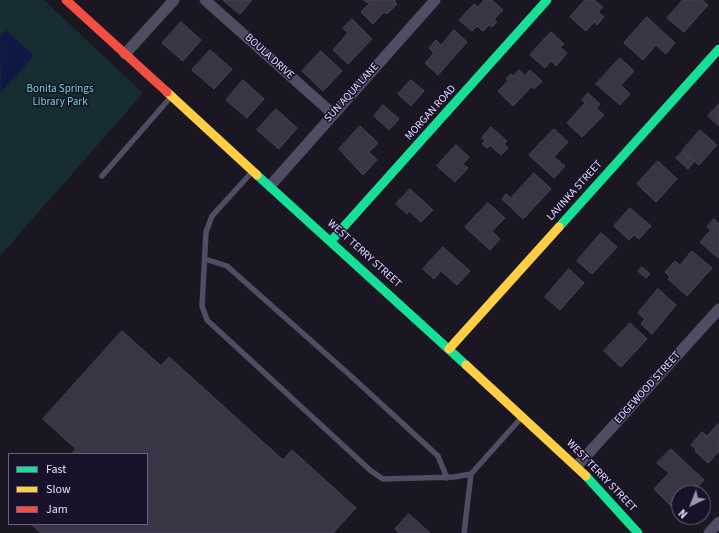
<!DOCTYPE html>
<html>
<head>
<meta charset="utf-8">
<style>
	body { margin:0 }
	#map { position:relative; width:719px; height:533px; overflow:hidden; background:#1a1723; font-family:"Source Sans 3",sans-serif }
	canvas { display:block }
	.legend { position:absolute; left:8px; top:453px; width:140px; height:72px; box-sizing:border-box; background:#181129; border:1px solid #69617e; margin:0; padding:5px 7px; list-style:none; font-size:12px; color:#e3dafe }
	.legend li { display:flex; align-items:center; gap:8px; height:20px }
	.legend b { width:20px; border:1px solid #69617e }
	.north { position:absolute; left:671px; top:485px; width:40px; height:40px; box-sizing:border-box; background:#181129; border:1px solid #69617e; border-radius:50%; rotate:223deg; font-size:11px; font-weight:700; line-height:16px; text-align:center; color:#e3dafe }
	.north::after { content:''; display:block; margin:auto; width:14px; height:18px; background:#9d96b1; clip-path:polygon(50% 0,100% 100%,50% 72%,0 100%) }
</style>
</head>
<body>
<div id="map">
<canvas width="719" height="533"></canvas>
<ul class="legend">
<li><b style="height:5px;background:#16e098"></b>Fast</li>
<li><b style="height:5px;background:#ffcf43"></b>Slow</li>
<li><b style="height:5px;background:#f24e42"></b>Jam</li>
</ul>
<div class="north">N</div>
</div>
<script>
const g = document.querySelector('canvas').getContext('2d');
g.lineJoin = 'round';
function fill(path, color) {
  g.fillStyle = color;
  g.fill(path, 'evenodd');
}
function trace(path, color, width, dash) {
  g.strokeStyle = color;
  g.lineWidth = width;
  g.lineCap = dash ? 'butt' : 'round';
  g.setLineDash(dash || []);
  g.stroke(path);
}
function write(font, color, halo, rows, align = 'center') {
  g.font = font + ' "Source Sans 3",sans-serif';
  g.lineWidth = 3;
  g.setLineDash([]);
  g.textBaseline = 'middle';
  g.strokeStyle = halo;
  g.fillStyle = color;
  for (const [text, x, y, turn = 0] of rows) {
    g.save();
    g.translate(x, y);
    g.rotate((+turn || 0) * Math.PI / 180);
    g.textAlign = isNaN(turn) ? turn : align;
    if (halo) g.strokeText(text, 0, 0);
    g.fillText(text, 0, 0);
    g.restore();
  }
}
const green = new Path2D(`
	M0,0H44L143,93L0,256Z`);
const water = new Path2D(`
	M6,30L34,56L1,92L0,37Z`);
const building = new Path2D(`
	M223,0H252L240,14Z
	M364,0H396L394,1L397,4L387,14L384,12L373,24L361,12L369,4Z
	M484,0H492L503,10L494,19L497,22L492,27L489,25L483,31L477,26L472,31L459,20L474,4L478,7Z
	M585,0H594L603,7L598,12L604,17L597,25L594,22L586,31L570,17Z
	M683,0H702L708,5L684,32L667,18Z
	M647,17L675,43L666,54L656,45L643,60L624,43Z
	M352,19L372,39L348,64L333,50L348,33L343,28Z
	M181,22L201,40L183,61L162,43Z
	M454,30L467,42L438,75L425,63L434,53L429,48L436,40L441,45Z
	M551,32L564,44L560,47L567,53L556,66L551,61L545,68L530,55Z
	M210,50L232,69L214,89L192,70Z
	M321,51L342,71L323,91L302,71Z
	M620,58L634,71L621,85L630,94L620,105L596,84Z
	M519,70L525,76L530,70L542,81L534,89L532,86L513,106L498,91L508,81L506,79L511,74L513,76Z
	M243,80L264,99L247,118L226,100Z
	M411,80L424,91L411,106L398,94Z
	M588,93L600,104L596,108L604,115L582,137L567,123L585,103L582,100Z
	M719,104V126L708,116Z
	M383,105L399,119L389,130L374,116Z
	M276,109L297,128L279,149L257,130Z
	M360,126L378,143L369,152L377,160L363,175L339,149Z
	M491,127L507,141L504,144L508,148L501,155L490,145L487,148L482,144L485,140L482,138Z
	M554,129L568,142L554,157L565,166L554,178L529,155Z
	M700,130L717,145L699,165L682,151Z
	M456,145L469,157L463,164L468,168L455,182L437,166Z
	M682,152L694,162L688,169L676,158Z
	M658,161L677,179L656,202L637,184Z
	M534,173L551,189L523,219L502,199L506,194L513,200L514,199L512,197Z
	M410,189L433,210L421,222L409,211L407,214L396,204Z
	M488,203L505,218L492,231L500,239L490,250L465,227Z
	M630,208L651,226L639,239L634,235L629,240L614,226Z
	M714,219L719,224L718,258L700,242L711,230L707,227Z
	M601,233L617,247L592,274L577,261Z
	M443,247L470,271L457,285L441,271L434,279L423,269Z
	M692,251L712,268L687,296L668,279L670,277L665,272L675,261L680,265Z
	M642,267L650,274L646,278L638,271Z
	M569,269L584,283L560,310L545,297Z
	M658,289L676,305L652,334L641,324L645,319L638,313Z
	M630,323L647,339L621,367L604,351Z
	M122,331L161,366L169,357L283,460L292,450L356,508L333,533H41L31,524H147V454H71L76,449L43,419Z
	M718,424L719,451L708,463L695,451L696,449L691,445L702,432L707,436Z
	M671,449L704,480L694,491L692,490L690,493L687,491L685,493H679V501L672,507L654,489L669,473L657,463Z
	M409,514L430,533H399L395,529Z`);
const lane = new Path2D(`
	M252,172L212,216L206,232L202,306L207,320L371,471L383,479L454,477L471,474L522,417
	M102,176L170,98
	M205,259L227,266L352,377L438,456L447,478
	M464,533L471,474`);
const street = new Path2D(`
	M205,0L333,114
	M125,54L174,0
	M270,186L435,0
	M577,466L719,309
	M709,533L719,522`);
const fast = new Path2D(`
	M257,175L466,365
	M559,227L719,49
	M331,241L547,0
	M586,476L638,533`);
const slow = new Path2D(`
	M167,92L257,175
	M449,349L559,227
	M466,365L586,476`);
const jam = new Path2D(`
	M66,0L167,92`);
const streetNames = [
	["BOULA DRIVE",269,57,42],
	["SUN AQUA LANE",352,93,-48],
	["MORGAN ROAD",431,113,-48],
	["LAVINKA STREET",575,191,-48],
	["WEST TERRY STREET",364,254,42],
	["EDGEWOOD STREET",648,388,-48],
	["WEST TERRY STREET",601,476,46]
];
const parkNames = [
	["Bonita Springs",60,90],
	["Library Park",60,103]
];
fill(green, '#152c30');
fill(water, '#0e1a43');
fill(building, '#3a3545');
trace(building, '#484256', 1);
trace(lane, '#504c64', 5.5);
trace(street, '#504c64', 11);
trace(fast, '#16e098', 9);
trace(slow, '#ffcf43', 9);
trace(jam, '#f24e42', 9);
write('11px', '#e3dafe', '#181129', streetNames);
write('11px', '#68dccf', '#181129', parkNames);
</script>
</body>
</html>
